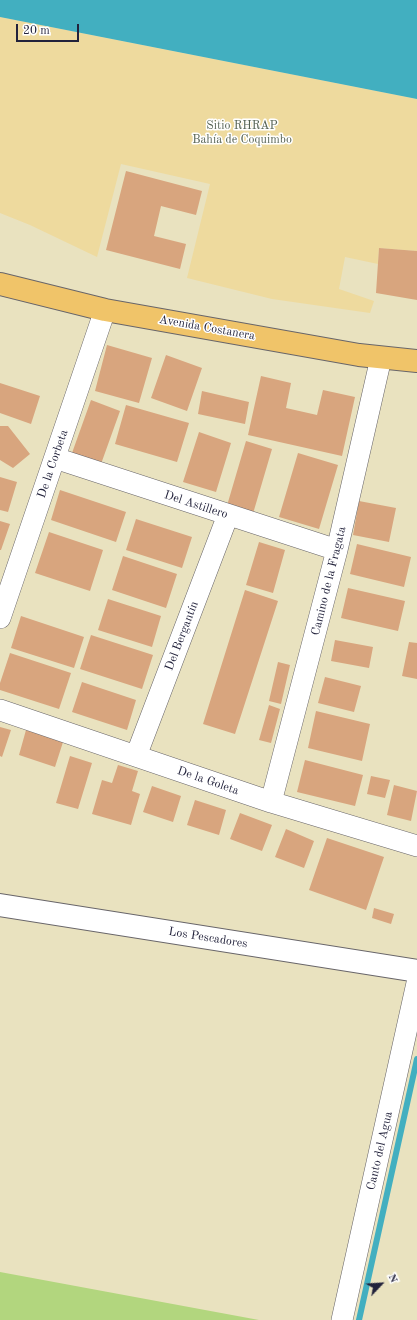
<!DOCTYPE html>
<html>
<head>
<meta charset="utf-8">
<style>
	body { margin:0 }
	#map { position:relative; width:417px; height:1320px; overflow:hidden; background:#e9e2bf; font-family:"Old Standard TT",serif }
	canvas { display:block }
	.north { position:absolute; left:361px; top:1264px; width:40px; height:40px; -webkit-text-stroke:3px #fff; paint-order:stroke; rotate:65deg; font-size:11px; font-weight:700; line-height:16px; text-align:center; color:#22223b }
	.north::after { content:''; display:block; margin:auto; width:14px; height:18px; background:#22223b; clip-path:polygon(50% 0,100% 100%,50% 72%,0 100%) }
	.scale { position:absolute; left:16px; top:24px; width:63px; height:18px; box-sizing:border-box; border:2px solid #22223b; border-top:0; padding-left:5px; font-size:12px; line-height:14px; white-space:nowrap; color:#22223b; -webkit-text-stroke:3px #fff; paint-order:stroke }
</style>
</head>
<body>
<div id="map">
<canvas width="417" height="1320"></canvas>
<div class="north">N</div>
<div class="scale">20 m</div>
</div>
<script>
const g = document.querySelector('canvas').getContext('2d');
g.lineJoin = 'round';
function fill(path, color) {
  g.fillStyle = color;
  g.fill(path, 'evenodd');
}
function trace(path, color, width, dash) {
  g.strokeStyle = color;
  g.lineWidth = width;
  g.lineCap = dash ? 'butt' : 'round';
  g.setLineDash(dash || []);
  g.stroke(path);
}
function write(font, color, halo, rows, align = 'center') {
  g.font = font + ' "Old Standard TT",serif';
  g.lineWidth = 3;
  g.setLineDash([]);
  g.textBaseline = 'middle';
  g.strokeStyle = halo;
  g.fillStyle = color;
  for (const [text, x, y, turn = 0] of rows) {
    g.save();
    g.translate(x, y);
    g.rotate((+turn || 0) * Math.PI / 180);
    g.textAlign = isNaN(turn) ? turn : align;
    if (halo) g.strokeText(text, 0, 0);
    g.fillText(text, 0, 0);
    g.restore();
  }
}
const green = new Path2D(`
	M0,1272L259,1320H0Z`);
const sand = new Path2D(`
	M0,17L417,99V251L379,248L378,264L345,257L339,289L374,301L370,313L272,299L187,278L210,184L121,164L97,257L30,225L0,213Z`);
const water = new Path2D(`
	M0,0H417V99L0,17Z`);
const stream = new Path2D(`
	M359,1320L417,1059`);
const building = new Path2D(`
	M126,171L202,191L196,215L161,206L154,236L186,244L180,269L106,250Z
	M379,248L417,251V300L376,293Z
	M107,345L152,358L139,403L95,391Z
	M166,355L202,368L187,411L151,398Z
	M261,376L291,383L286,408L317,415L323,390L355,397L342,456L248,435Z
	M0,383L40,396L31,424L0,413Z
	M202,391L249,402L245,424L198,414Z
	M91,400L120,411L101,464L72,453Z
	M126,405L189,423L177,462L115,444Z
	M0,426H8L30,454L13,468L0,460Z
	M199,432L231,443L216,492L183,482Z
	M246,441L272,449L252,517L226,509Z
	M298,453L338,465L319,529L279,517Z
	M0,477L17,482L8,512L0,510Z
	M60,490L126,512L116,542L51,520Z
	M359,501L396,508L389,542L353,535Z
	M136,519L192,537L182,568L126,550Z
	M0,521L10,524L1,550H0Z
	M49,532L103,550L90,591L35,573Z
	M259,542L285,550L273,593L246,585Z
	M357,544L411,557L404,587L350,574Z
	M123,556L177,574L166,608L112,590Z
	M348,588L405,601L398,631L341,618Z
	M245,590L278,601L235,734L203,724Z
	M108,599L161,616L152,647L98,630Z
	M21,616L84,637L74,668L11,648Z
	M91,635L153,655L142,689L80,669Z
	M335,640L373,647L369,668L331,661Z
	M409,642L417,643V679L402,676Z
	M10,653L71,673L59,709L0,690V683Z
	M278,662L290,665L281,704L269,701Z
	M325,677L361,686L354,712L318,703Z
	M82,682L136,700L127,730L72,712Z
	M269,705L280,709L271,743L259,740Z
	M316,711L370,724L362,761L308,748Z
	M0,727L11,730L2,757L0,756Z
	M26,730L63,742L55,767L19,755Z
	M70,756L92,763L78,809L56,803Z
	M305,760L363,775L355,806L297,792Z
	M118,765L138,771L132,791L140,794L131,825L92,814L102,780L112,783Z
	M371,776L390,780L385,798L367,794Z
	M394,785L417,791L411,821L387,815Z
	M152,786L181,796L173,822L143,812Z
	M195,800L226,810L219,835L187,825Z
	M240,813L272,825L262,851L230,839Z
	M286,829L314,841L304,868L275,857Z
	M327,838L384,857L366,910L309,890Z
	M374,908L394,914L391,924L372,918Z`);
const minor = new Path2D(`
	M55,458L337,550
	M0,618L105,310
	M0,710L271,802L417,846
	M136,756L228,515
	M271,802L337,550L381,358
	M342,1320L417,983`);
const tertiary = new Path2D(`
	M0,905L417,971`);
const primary = new Path2D(`
	M0,284L105,310L359,355L417,361`);
const parkNames = [
	["Sitio RHRAP",242,126],
	["Bahía de Coquimbo",242,140]
];
const streetNames = [
	["Avenida Costanera",207,328,10],
	["De la Corbeta",53,464,-71],
	["Del Astillero",196,505,18],
	["Camino de la Fragata",329,581,-76],
	["Del Bergantín",182,636,-69],
	["De la Goleta",208,781,19],
	["Los Pescadores",208,938,9],
	["Canto del Agua",380,1151,-77]
];
fill(green, '#b2d67e');
fill(sand, '#eeda9e');
fill(water, '#42afc0');
trace(stream, '#42afc0', 6);
fill(building, '#d8a57e');
trace(minor, '#686569', 22);
trace(tertiary, '#686569', 24);
trace(primary, '#686569', 24);
trace(minor, '#fff', 21);
trace(tertiary, '#fff', 22);
trace(primary, '#f0c469', 22);
write('12px', '#546152', '#fff', parkNames);
write('12px', '#22223b', '#fff', streetNames);
</script>
</body>
</html>
